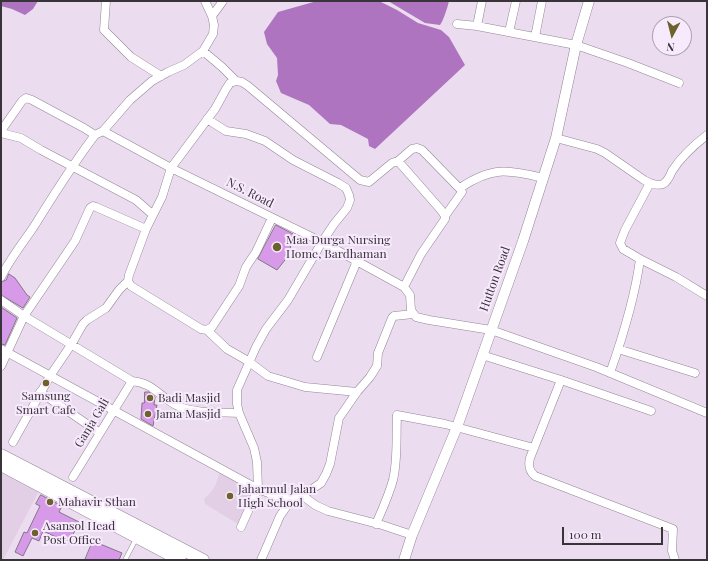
<!DOCTYPE html>
<html>
<head>
<meta charset="utf-8">
<style>
	body { margin:0 }
	#map { position:relative; width:708px; height:561px; overflow:hidden; background:#ebddef; font-family:"Playfair Display",serif }
	canvas { display:block }
	.frame { position:absolute; inset:0; border:2px solid #39333a; pointer-events:none }
	.north { position:absolute; left:652px; top:16px; width:40px; height:40px; box-sizing:border-box; background:#f8eafd; border:1px solid #aca1af; border-radius:50%; rotate:187deg; font-size:11px; font-weight:700; line-height:16px; text-align:center; color:#39333a }
	.north::after { content:''; display:block; margin:auto; width:14px; height:18px; background:#6d612e; clip-path:polygon(50% 0,100% 100%,50% 72%,0 100%) }
	.scale { position:absolute; left:562px; top:527px; width:101px; height:18px; box-sizing:border-box; border:2px solid #39333a; border-top:0; padding-left:5px; font-size:12px; line-height:14px; white-space:nowrap; color:#39333a; -webkit-text-stroke:3px #f8eafd; paint-order:stroke }
</style>
</head>
<body>
<div id="map">
<canvas width="708" height="561"></canvas>
<div class="frame"></div>
<div class="north">N</div>
<div class="scale">100 m</div>
</div>
<script>
const g = document.querySelector('canvas').getContext('2d');
g.lineJoin = 'round';
function fill(path, color) {
  g.fillStyle = color;
  g.fill(path, 'evenodd');
}
function trace(path, color, width, dash) {
  g.strokeStyle = color;
  g.lineWidth = width;
  g.lineCap = dash ? 'butt' : 'round';
  g.setLineDash(dash || []);
  g.stroke(path);
}
function write(font, color, halo, rows, align = 'center') {
  g.font = font + ' "Playfair Display",serif';
  g.lineWidth = 4;
  g.setLineDash([]);
  g.textBaseline = 'middle';
  g.strokeStyle = halo;
  g.fillStyle = color;
  for (const [text, x, y, turn = 0] of rows) {
    g.save();
    g.translate(x, y);
    g.rotate((+turn || 0) * Math.PI / 180);
    g.textAlign = isNaN(turn) ? turn : align;
    if (halo) g.strokeText(text, 0, 0);
    g.fillText(text, 0, 0);
    g.restore();
  }
}
const built = new Path2D(`
	M1,471L39,491L3,560H1Z
	M220,471L255,489L238,524L205,504L204,499L211,492L216,484Z`);
const water = new Path2D(`
	M1,1H38L33,9L25,15L12,9L1,6Z
	M317,1H379L397,10L418,23L441,30L449,37L465,65L375,149L369,146L368,139L341,125L330,124L309,105L281,93L276,81L278,75L277,58L267,44L264,32L278,12Z
	M388,1H449C448,6 443,22 440,25L425,23Z`);
const building = new Path2D(`
	M276,225L293,234L289,255L277,270L258,259Z
	M9,274L15,278L27,295L30,297L23,308L1,295V282L6,280Z
	M1,307L17,318L5,345L1,344Z
	M145,392H149L155,397L154,405H157L153,426L141,419L142,403H144Z
	M41,495L62,506L59,512L79,522L69,543L43,531L39,541L32,538L23,556L15,552L24,532L27,533L40,506L36,504Z
	M93,541L122,553L119,560H85Z`);
const service = new Path2D(`
	M125,560L136,539`);
const minor = new Path2D(`
	M106,1L104,30L131,57L161,76
	M212,16L223,1
	M457,24L477,26L576,45L628,63L679,83
	M477,26L482,1
	M509,32L516,1
	M535,37L542,1
	M203,51L222,67L236,81
	M207,119L226,131L246,134L265,141L293,160L338,183L346,188L349,195L350,200L347,208L334,224L322,242L288,300L266,329L256,347L237,390V404L239,413L254,448L257,462L258,489L241,527
	M1,131L22,101L26,98L32,100L84,128L95,135L103,131L171,168L322,242L404,287L410,295L411,310L416,317L429,320L491,330L596,367L707,413
	M103,131L130,100L152,81L168,72L184,65L203,51L213,34L214,25L212,16L205,1
	M1,133L21,138L41,150L136,200L152,214
	M556,138L597,149L605,153L644,180C649,183 657,186 663,184C667,182 670,176 672,171C681,157 694,145 707,135
	M398,161L412,149L417,148L422,150L461,190L462,192L445,216
	M460,188C491,167 507,169 543,178
	M272,218L256,252L246,267L239,286L212,327L207,330L201,329L131,286L128,281L129,275L146,229L162,197L171,168L215,109L226,89L230,83L236,81L242,82L248,86L360,180L369,182L392,163L398,161L441,210L445,216V219L421,254L404,287
	M640,259L676,277L707,296
	M1,277C10,259 22,244 33,228C53,196 72,165 95,135
	M1,300L24,316L132,381C154,383 159,397 178,406C196,414 220,412 239,413
	M207,330L227,349L248,361L268,376L305,387L357,392
	M1,349L258,489L279,497L296,499
	M618,349L695,373
	M482,355L561,380L651,411
	M317,357L357,261
	M1,366L24,316L75,241L90,208L93,206L96,207L146,229
	M610,373C623,336 635,298 640,259L623,249L620,243L625,230L650,183
	M561,380L530,458C528,466 529,471 535,476L673,529L672,551L675,560
	M40,392L100,433
	M13,442L50,376L71,345L83,324L87,320L106,308L119,290L128,281
	M73,477L132,381
	M303,496L315,505L328,511L382,525L412,535
	M376,524C382,510 389,495 393,480C398,459 396,437 397,415L445,424L534,448
	M261,560L280,516L287,506L321,483L326,474L330,464L339,418L357,392L370,377L377,366L378,353L392,318L394,316L413,314`);
const tertiary = new Path2D(`
	M404,560L412,535L457,427L523,241L556,138L576,45L589,1`);
const primary = new Path2D(`
	M1,455L203,560
	M1,465L180,560`);
const markers = [
	[277,247,5,"#6d612e"],
	[46,383,4,"#6d612e"],
	[150,398,4,"#6d612e"],
	[148,414,4,"#6d612e"],
	[230,496,4,"#6d612e"],
	[50,502,4,"#6d612e"],
	[35,533,4,"#6d612e"]
];
const streetNames = [
	["N.S. Road",250,193,27],
	["Hutton Road",495,279,-70],
	["Ganja Gali",92,423,-59]
];
const poiNames = [
	["Maa Durga Nursing",286,240],
	["Home, Bardhaman",286,254],
	["Samsung",46,396,"center"],
	["Smart Cafe",46,410,"center"],
	["Badi Masjid",158,398],
	["Jama Masjid",156,414],
	["Jaharmul Jalan",238,489],
	["High School",238,503],
	["Mahavir Sthan",58,502],
	["Asansol Head",43,526],
	["Post Office",43,540]
];
fill(built, '#e2cfe6');
fill(water, '#af74c0');
fill(building, '#d69ae8');
trace(building, '#827585', 1);
trace(service, '#928596', 5);
trace(minor, '#928596', 9);
trace(tertiary, '#928596', 11);
trace(primary, '#928596', 13);
trace(service, '#fff', 4);
trace(minor, '#fff', 8);
trace(tertiary, '#fff', 10);
trace(primary, '#fff', 12);
for (const [x, y, r, color] of markers) {
  const dot = new Path2D();
  dot.arc(x, y, r, 0, 2 * Math.PI);
  g.fillStyle = color;
  g.fill(dot);
  trace(dot, '#f8eafd', 1.5);
}
write('12px', '#39333a', '#f8eafd', streetNames);
write('12px', '#39333a', '#f8eafd', poiNames, 'left');
</script>
</body>
</html>
